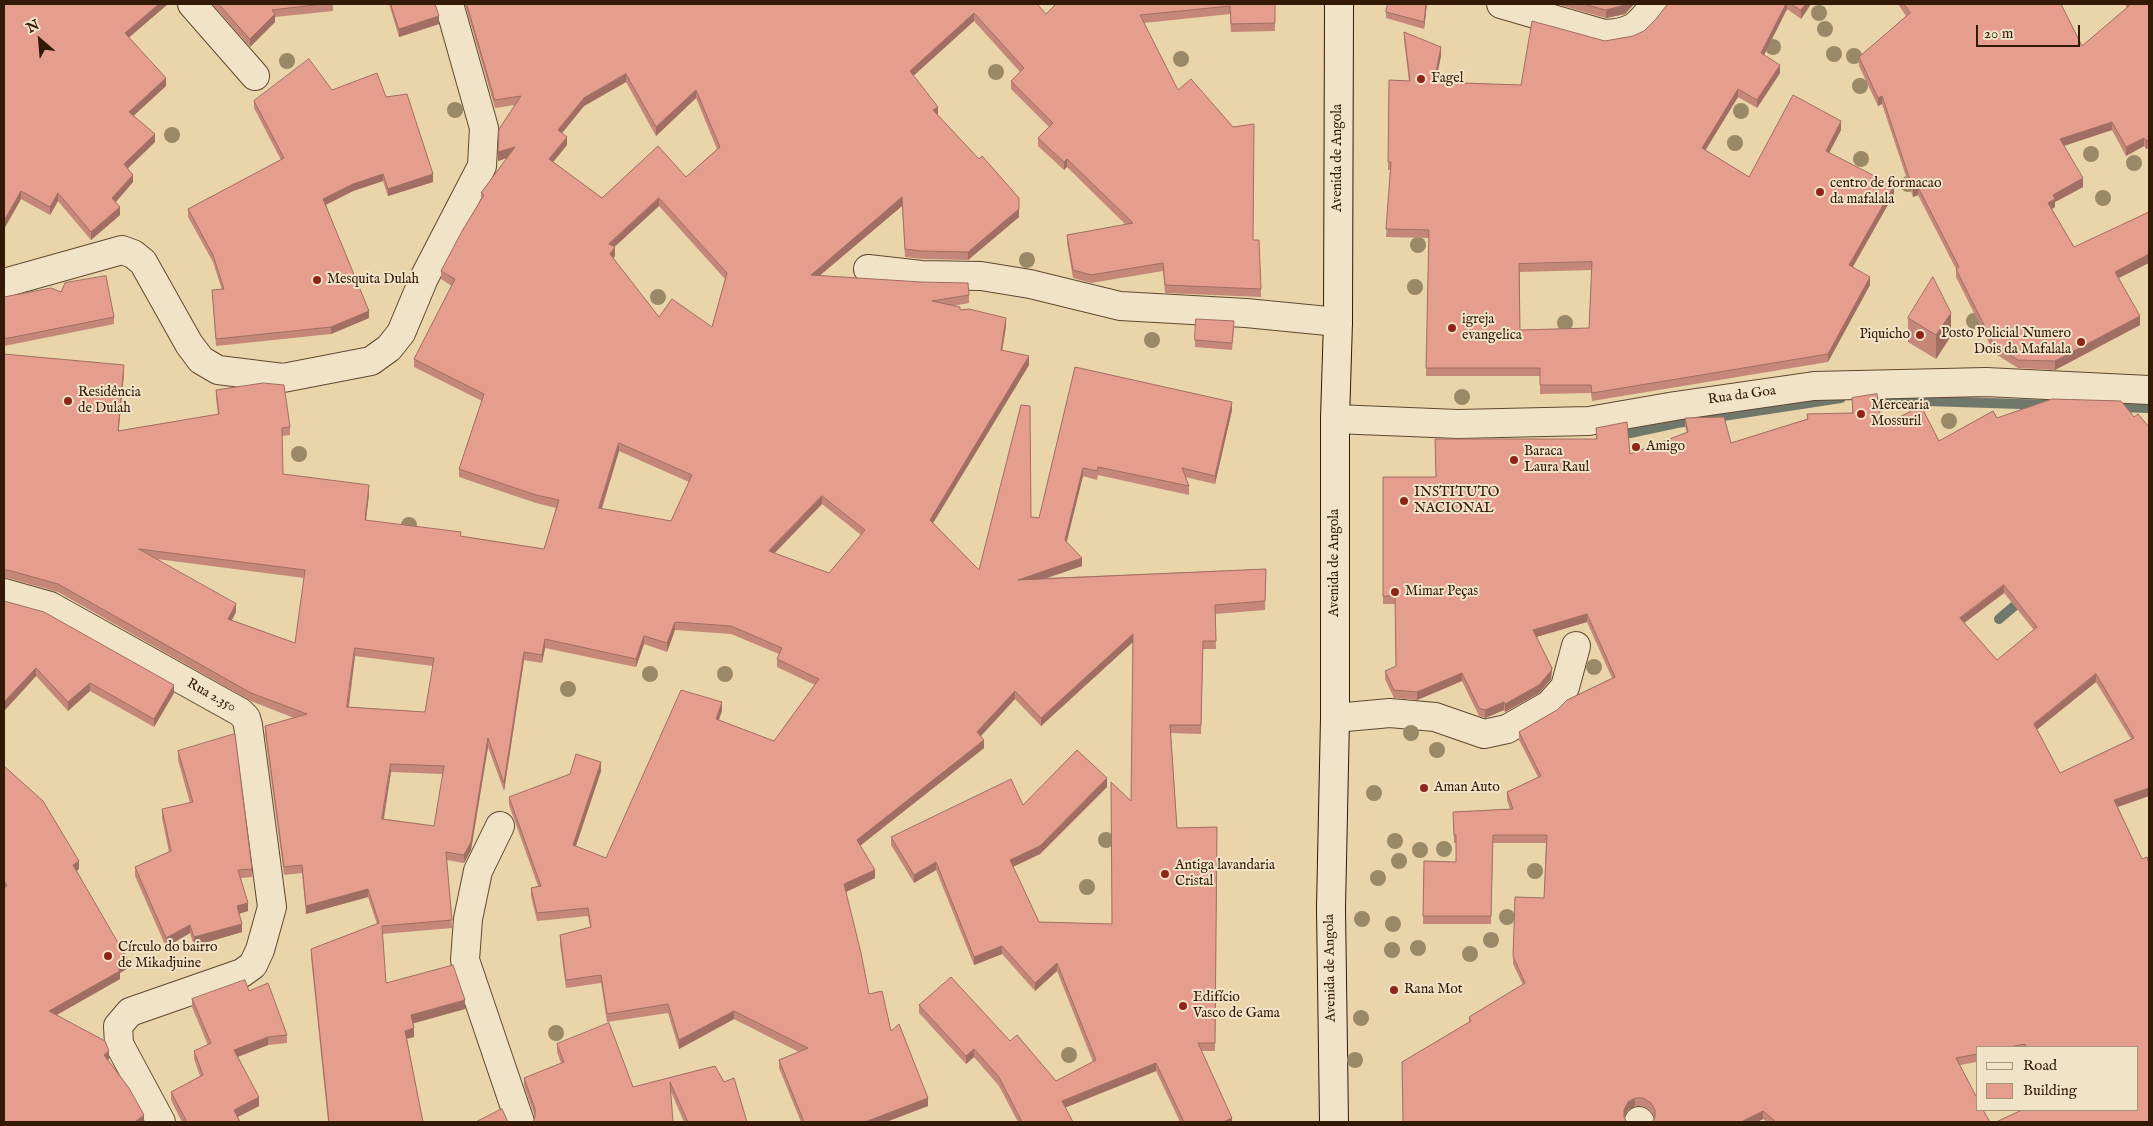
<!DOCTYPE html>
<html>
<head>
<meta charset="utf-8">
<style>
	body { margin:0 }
	#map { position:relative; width:2153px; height:1126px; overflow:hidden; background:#ead4aa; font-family:"IM FELL English",serif }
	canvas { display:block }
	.frame { position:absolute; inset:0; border:5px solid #321a07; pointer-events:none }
	.legend { position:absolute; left:1976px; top:1046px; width:162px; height:65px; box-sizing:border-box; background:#f1e3c8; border:1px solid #a5937b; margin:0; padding:6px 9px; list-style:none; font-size:15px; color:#321a07 }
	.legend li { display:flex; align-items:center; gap:10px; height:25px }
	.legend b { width:25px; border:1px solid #a5937b }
	.north { position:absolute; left:15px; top:15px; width:50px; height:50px; -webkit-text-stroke:4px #f1e3c8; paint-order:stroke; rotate:333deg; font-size:14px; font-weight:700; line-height:20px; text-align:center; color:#321a07 }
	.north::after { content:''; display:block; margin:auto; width:18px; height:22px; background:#321a07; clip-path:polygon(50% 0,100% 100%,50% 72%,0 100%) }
	.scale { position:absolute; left:1976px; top:25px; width:104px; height:22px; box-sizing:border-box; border:2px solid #321a07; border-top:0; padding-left:6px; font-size:15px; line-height:18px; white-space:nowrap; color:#321a07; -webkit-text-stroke:4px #f1e3c8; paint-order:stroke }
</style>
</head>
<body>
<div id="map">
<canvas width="2153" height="1126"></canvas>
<div class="frame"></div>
<ul class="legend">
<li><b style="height:6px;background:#f1e3c8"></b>Road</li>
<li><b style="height:14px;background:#e59d8d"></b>Building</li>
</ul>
<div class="north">N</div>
<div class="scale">20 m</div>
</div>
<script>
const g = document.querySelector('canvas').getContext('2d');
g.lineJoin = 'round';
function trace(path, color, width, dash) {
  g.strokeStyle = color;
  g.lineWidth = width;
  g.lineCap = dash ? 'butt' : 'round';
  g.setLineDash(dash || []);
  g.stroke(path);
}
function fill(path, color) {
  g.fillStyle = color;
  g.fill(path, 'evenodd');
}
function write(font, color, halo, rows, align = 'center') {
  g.font = font + ' "IM FELL English",serif';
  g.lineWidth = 4;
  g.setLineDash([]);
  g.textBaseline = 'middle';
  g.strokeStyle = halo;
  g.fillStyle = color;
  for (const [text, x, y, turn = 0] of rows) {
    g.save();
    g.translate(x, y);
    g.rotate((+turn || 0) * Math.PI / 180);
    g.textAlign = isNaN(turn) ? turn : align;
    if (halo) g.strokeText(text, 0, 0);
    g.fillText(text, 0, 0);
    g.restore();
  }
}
const stream = new Path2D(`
	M1865,399L2051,405
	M2113,407L2149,408
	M1616,436L1677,423L1841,398
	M1999,619L2025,597`);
const minor = new Path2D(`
	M192,4L255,76
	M1501,4L1604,34C1633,33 1638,26 1655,4
	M868,269L921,275L981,276L1030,284L1120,306L1246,313L1338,322
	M4,283L122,250L133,254L143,262L189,344L201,360L218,370L283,378L371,361L389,348L401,333L424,278L482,166L484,128L449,4
	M4,593L50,606L240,712L246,718L248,725L272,907L260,950L253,965L242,973L130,1012L118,1026L119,1044L161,1122
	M1335,718L1390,713L1435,717L1484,734L1507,729L1549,705L1565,687L1576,646
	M500,826L478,871L468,919L465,960L520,1122
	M1639,1121L1640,1122`);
const tertiary = new Path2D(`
	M1335,419L1458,424L1589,421L1675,406L1814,386L1986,382L2149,390`);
const secondary = new Path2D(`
	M1334,1122L1331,908L1335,718V419L1338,322L1339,4`);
const trees = [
	[1819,13],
	[1825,29],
	[1773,47],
	[1834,54],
	[1854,56],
	[1181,59],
	[287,61],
	[996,72],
	[1860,86],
	[455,110],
	[1741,111],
	[172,135],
	[1735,143],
	[2091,154],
	[1861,159],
	[2134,163],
	[1908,184],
	[2103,198],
	[1418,245],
	[1027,260],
	[1415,287],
	[658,297],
	[1974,321],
	[1565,323],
	[1152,340],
	[1462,397],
	[1949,421],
	[299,454],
	[409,525],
	[1594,667],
	[650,674],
	[725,674],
	[568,689],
	[1411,733],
	[1437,750],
	[1374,793],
	[1106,840],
	[1395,841],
	[1444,849],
	[1420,850],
	[1399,861],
	[1535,871],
	[1378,878],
	[1087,887],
	[1507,917],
	[1362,919],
	[1393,924],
	[1491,940],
	[1418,948],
	[1392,950],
	[1470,954],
	[1361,1018],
	[556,1033],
	[1069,1055],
	[1355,1060]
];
const wall = new Path2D(`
	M4,4H168L129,37L166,86L134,115L155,142L128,168L133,182L116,202L120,215L91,240L58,201L50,215L21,199L4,229Z
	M212,4H333V11L275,17V22L250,47Z
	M380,4H435L439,24L399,37L389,4L380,5Z
	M465,4H1037L1046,14L1275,4V31L1231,32L1230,14L1144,23L1253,240L1261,289V297L1165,293L1163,271L1091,283L1073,278L1067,243V235L1126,225L1067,167L1064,170L1038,146V138L1049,127L1011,89V81L1020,72L974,21L913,76L938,115L1019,217L968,260L922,259L905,257L902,206L820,275L969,295V303L953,306L960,310L1006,326L1002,350L1029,365L933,523L979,570L1031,517L1039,518L1075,367L1232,410L1215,484L1185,477L1189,486V495L1098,475L1097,480L1083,476L1066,542L1082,566L1045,578L1266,569L1265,610L1215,614L1216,649H1203L1201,734L1171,733L1177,828L1217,827L1215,1051H1202L1232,1122H1180L1156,1071L1065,1107L1073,1122H1018L999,1086L974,1057L966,1064L919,1013V1005L1010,1041L1056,1081L1093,1062L1057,971L1035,991L1002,954L974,965L936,870L914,883L891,845V837L1023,805L1107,787L1040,854L1013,867L1039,922L1112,924L1131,801L1133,642L1041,726L1015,699L981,736L984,748L860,846L875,878L846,892L869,994L891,1031L928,1106L886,1122H801L779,1068V1060L799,1052L734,1019L679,1049L668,1013L607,1022L601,983L566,988L560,944V935L590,927L588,916L537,921L531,896V888L538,886L509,805V797L601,771L576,846L606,858L722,711L718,720L774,741L815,685L777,667V659L779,654L731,634L675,630L667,652L644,644L636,667L545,648L542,663L524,660L504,791L488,747L471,850L464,863L447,860L452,928L382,934L386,983L465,1009L413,1023L414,1037L407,1039L423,1122H328L311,957V949L377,924L368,897L306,914L302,873L284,875L265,734V726L294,718L251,701L58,592L8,578H4V354L124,373L118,431L218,414L216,398V390L290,427V435L282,436L283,474L369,494L366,520L461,536L544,549L556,508L536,503L459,477V469L482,401L414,367V359L452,286L441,279V271L481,200V193L507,158L498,161L515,105L495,108ZM626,82L656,136L696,98L717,149L686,177L602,198L553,162L567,145L562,133L584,106ZM659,206L725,279L712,327L659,317L613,258L615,256L614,247ZM619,451L689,482L671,521L602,509ZM822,504L861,535L829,573L774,553ZM157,559L304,578L295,643L232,620L236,612ZM355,656L433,666L425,712L349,707ZM391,772L443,774L434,826L384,819Z
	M1427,4L1424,29L1386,18V12Z
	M1556,4H1634L1625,14L1606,18Z
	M1668,4H1811L1801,19L1787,9L1764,55L1780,73L1757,108L1738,97L1705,150L1749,177L1841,130L1829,152L1894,194L1853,267L1870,285L1828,362L1592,401L1591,393L1540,394V376H1426L1429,238L1386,237L1390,170H1388L1389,80L1409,81L1404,40V32L1441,56L1435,82L1521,85L1605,41L1633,36L1644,31L1655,20ZM1592,270L1589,328L1520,330V272Z
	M1898,4H2061L2082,46L2127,8L2125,4H2149V151L2147,148L2146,149L2144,146L2126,156L2112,130L2064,146L2083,187L2055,202V207L2052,209L2074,247L2119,278L2140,325L2055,370L2018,368L1994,353L1956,277V269L1918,195L1913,197L1882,104L1878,106L1859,66V57L1906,16Z
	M332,90L386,97L433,182L388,196L383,181L353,191L326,205L369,318L331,334L216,346L212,290H222L213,262L188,217V209L281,160L254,108V101Z
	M4,297L114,317V324L4,346Z
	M1908,318L1951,336L1936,359L1908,342Z
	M1234,328L1232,350L1195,347V340Z
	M1877,394L1882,426L1921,406L1939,441L1993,411L1997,418L2052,399L2121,401L2134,417L2138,414L2149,427V796L2118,807L2142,859L2147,857L2149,863V1122H1996L2022,1110H2137V1047H1977V1062L1960,1065L1977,1098V1110H1983L1990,1122H1767L1763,1119L1757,1122H1652L1655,1118L1651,1111L1643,1106H1635L1628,1110L1624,1117L1627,1122H1403L1402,1062L1469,1022V1017L1523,985L1513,964L1515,897L1544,898L1546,843H1493L1491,924H1423L1424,861L1456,862V843H1454L1453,812L1510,809L1507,800V792L1538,777L1519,740V732L1557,710L1567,700L1612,678L1587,622L1536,637L1552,668L1551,679L1539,693L1505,712L1504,710L1485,718L1479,716L1462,681L1417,700L1394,698L1385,679V671L1396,666L1395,604H1383V477H1436L1435,439H1596V428L1627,422L1630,454L1687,433L1685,426V418L1724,417L1731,443L1807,419V414L1852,413V398ZM2004,593L2034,630L1997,660L1964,623ZM2096,682L2131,739L2060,773L2037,729Z
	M4,601L174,693L154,727L90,691L68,711L36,676L5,710L4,708Z
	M178,751L252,869V877L241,878L248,911L239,914L242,932L194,946L190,933L166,947L135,876V867L169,852L162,818V809L190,803L178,760Z
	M4,766L79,869L77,871L128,968L120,973V979L57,1015L109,1059L108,1060L144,1122H4Z
	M249,991L287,1035V1043L268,1045L238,1057L259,1106L237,1117L240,1122H182L171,1100V1092L200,1076L194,1059V1051L208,1045L192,1007V999Z
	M557,1044L633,1087L715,1066L747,1122H684L671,1092L535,1117L524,1086V1078L561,1063L557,1052Z`);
const shadedWall = new Path2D(`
	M159,4H168L125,41V33Z
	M1426,4H1427L1424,29V22Z
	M1627,4H1634L1625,14L1606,18V10Z
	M1786,4H1787V9L1761,61V53Z
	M1806,4H1811L1801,19V10Z
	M974,13V21L910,79V71Z
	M275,14V22L250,47V39Z
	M439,16V24L399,37V29Z
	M1441,47V56L1434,90V82Z
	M1780,65V73L1757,108V100Z
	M626,74V82L584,106L558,138V130L584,98Z
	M166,78V86L129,120V112Z
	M1738,89V97L1702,156V148Z
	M696,90V98L656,136V127Z
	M1882,96V104L1878,106V98Z
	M938,107V116L933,110Z
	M1841,121V130L1826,159V151Z
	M2112,122V130L2060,147V139Z
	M155,134V142L124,172V164Z
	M567,137V145L549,167V159Z
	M2144,138V146L2126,156V147Z
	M2146,140H2147V148L2146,149Z
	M515,147V155L498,161V152Z
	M1067,159V167L1064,170V162Z
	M383,174V181L353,191L323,206V199L353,184Z
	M433,174V182L388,196V189Z
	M133,175V182L112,206V198Z
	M2083,178V187L2055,202V207L2048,211V203L2053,195Z
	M1894,186V194L1849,273V265Z
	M1918,187V195L1913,197V189Z
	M21,191V199L4,229V221Z
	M58,193V201L50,215V207Z
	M902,197V206L811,283V275Z
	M659,198V206L609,252V244Z
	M120,207V215L91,240V232Z
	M1019,209V217L968,260V252Z
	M615,247V256L610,262V254Z
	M2149,254V263L2115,280V272Z
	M1870,277V285L1828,362V354Z
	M369,311V318L331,334V327Z
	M1951,313V336L1936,359V335Z
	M2140,316V325L2055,370V361Z
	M1006,318V326L1001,358V350Z
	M1029,356V365L930,528V520Z
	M124,365V373L118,439V431Z
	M1232,402V410L1215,484V476Z
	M619,443V451L599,516V508Z
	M1083,468V476L1065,549V540Z
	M369,485V494L365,528V520Z
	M822,496V504L769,559V551Z
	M1082,558V566L1018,588V580Z
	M2004,585V593L1960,626V618Z
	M236,604V612L228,627V619Z
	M1587,614V622L1533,638V630Z
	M675,622V630L667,652V643Z
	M1133,634V642L1041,726V718Z
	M644,636V644L636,667V659Z
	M545,639V648L542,663V655Z
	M355,648V656L347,715V707Z
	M524,652V660L504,791V783Z
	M36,668V676L5,710V701Z
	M1552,668L1551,679L1539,693L1505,712V704Z
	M1462,673V681L1417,700V692Z
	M2096,674V682L2034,732V724Z
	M90,683V691L68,711V702Z
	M174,685V693L154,727V719Z
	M1015,691V699L977,740V732Z
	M722,702V711L716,728V719Z
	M1504,702V710L1485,718V710Z
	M488,738V747L471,850L464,863V855Z
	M984,740V748L857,848V840Z
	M601,762V771L573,854V845Z
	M391,764V772L382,827V819Z
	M1107,778V787L1040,854L1010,868V860Z
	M2149,788V796L2114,808V800Z
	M79,861V869L73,873V865Z
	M936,862V870L914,883V875Z
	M875,870V878L844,893V884Z
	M368,889V897L306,914V906Z
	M248,903V911L237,914V906Z
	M242,924V932L194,946V937Z
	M190,925V933L166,947V938Z
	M1002,946V954L974,965V957Z
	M128,960V968L120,973V979L49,1019V1011L117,966Z
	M1057,963V971L1035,991V983Z
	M465,1000V1009L411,1024V1015Z
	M734,1011V1019L679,1049V1040Z
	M414,1028V1037L405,1039V1031Z
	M268,1037V1045L234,1058V1050Z
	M974,1049V1057L966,1064V1056Z
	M109,1051V1059L104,1063V1055Z
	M1156,1063V1071L1062,1109V1101Z
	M259,1097V1106L234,1119V1110Z
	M928,1098V1106L886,1122H865Z
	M1635,1098V1106L1628,1110L1624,1117V1110L1628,1102Z
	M1763,1111V1119L1757,1122H1741Z
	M144,1115V1122H135Z
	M1232,1118V1122H1223Z`);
const building = new Path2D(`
	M4,4H159L125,33L166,78L129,112L155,134L124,164L133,175L112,198L120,207L91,232L58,193L50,207L21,191L4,221Z
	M219,4H323L272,10L275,14L250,39Z
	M391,4H435L439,16L399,29Z
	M467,4H1037L1046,14L1056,4H1275V23L1231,24L1230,6L1140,15L1178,90L1191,79L1233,127L1254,124L1253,240H1259L1261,289L1165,285L1163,263L1091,275L1073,270L1067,235L1133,223L1067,159L1064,162L1038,138L1053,123L1011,81L1024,68L974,13L910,71L938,107L933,110L979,159L982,156L1019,198V209L968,252L922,251L905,249L902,197L811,275L921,282L968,283L969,295L932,301L960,307V310L969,309L1006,318L1001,350L1029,356L930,520L979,570L1021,405L1030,406L1031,517L1039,518L1075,367L1232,402L1215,476L1182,468L1189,486L1098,467L1097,471L1083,468L1065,540L1082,558L1018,580L1266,569L1265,601L1215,605L1216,641H1203L1201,725H1170L1177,828L1217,827L1215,1043H1198L1232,1118L1223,1122H1184L1156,1063L1062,1101L1073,1122H1022L999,1077L974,1049L966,1056L919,1005L951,977L1010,1041L1017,1035L1056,1081L1096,1060L1057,963L1035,983L1002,946L974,957L936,862L914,875L891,837L1011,779L1023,805L1077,750L1107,778L1040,846L1010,860L1039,922L1112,924L1111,782L1131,801L1133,634L1041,718L1015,691L977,732L984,740L857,840L875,870L844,884L861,953L869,994L882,991L891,1031L899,1024L928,1098L865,1122H804L779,1060L808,1048L734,1011L679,1040L668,1004L607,1014L601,975L566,980L560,935L591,927L588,908L537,913L531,888L541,886L509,797L570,774L576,754L601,762L573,845L606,858L681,690L722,702L716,719L774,741L819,679L777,659L782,648L731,626L675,622L667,643L644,636L636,659L545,639L542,655L524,652L504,783L488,738L471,842L464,855L446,852L452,920L382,926L386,983L453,965L465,1000L411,1015L414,1028L405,1031L423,1122H329L311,949L379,923L368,889L306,906L302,865L284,867L265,726L307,714L251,693L58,584L8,570H4V354L124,365L118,431L219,414L216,390L263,383L284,385L290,427L282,428L283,474L369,485L365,520L461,532L460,536L544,549L559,500L536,495L459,469L484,394L414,359L455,279L441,271L462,231L484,195L481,193L515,147L498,152L499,129L521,96L495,100ZM626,74L656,127L696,90L720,147L686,177L658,146L602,198L549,159L567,137L558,130L584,98ZM659,198L727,273L712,327L672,299L659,317L610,254L615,247L609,244ZM619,443L692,475L671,521L599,508ZM822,496L865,530L829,573L769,551ZM139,549L305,570L295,643L228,619L236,604ZM355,648L434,658L425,712L347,707ZM391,764L444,766L434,826L382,819Z
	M1388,4H1426L1424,22L1386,12Z
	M1584,4H1627L1625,5L1606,10Z
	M1668,4H1786L1761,53L1780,65L1757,100L1738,89L1702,148L1749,177L1793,95L1841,121L1826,151L1894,186L1849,265L1870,277L1828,354L1592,393L1591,385H1540V368H1426L1429,230L1386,229L1391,162H1388L1389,80L1410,81L1404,32L1441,47L1434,82L1521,85L1532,21L1605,41L1633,36L1644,31L1655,20ZM1592,262L1589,328L1520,330L1519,264Z
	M1791,4H1806L1801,10Z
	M1904,4H2061L2082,46L2130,5V4H2149V143L2147,140H2146L2144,138L2126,147L2112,122L2060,139L2083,178L2053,195L2055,199L2048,203L2074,247L2149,212V254L2115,272L2140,316L2055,361L2018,360L1994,345L1956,269L1959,267L1918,187L1913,189L1882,96L1878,98L1859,57L1910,13Z
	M309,59L332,90L377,73L386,97L407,94L433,174L388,189L383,174L353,184L323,199L369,311L331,327L216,339L212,290L224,289L213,255L188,209L284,158L254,101Z
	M106,276L114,317L4,339V297L51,288L61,292L65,283Z
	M1933,277L1951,313L1936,335L1908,318Z
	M1196,319L1234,321L1232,343L1195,340Z
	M1877,394L1882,426L1921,406L1939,441L1993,411L1997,418L2052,399L2121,401L2134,417L2138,414L2149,427V788L2114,800L2142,859L2147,857L2149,863V1122H1996L2022,1110H2137V1047H2026L2025,1044L2009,1047H1977V1054L1956,1058L1977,1098V1110H1983L1990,1122H1776L1763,1111L1741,1122H1652L1655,1118V1110L1651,1103L1643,1098H1635L1628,1102L1624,1110V1118L1627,1122H1403L1402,1062L1471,1021L1469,1017L1525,983L1513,956L1515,897L1544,898L1547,835H1493L1491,916H1423L1424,861L1456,862V835H1454L1453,812L1513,809L1507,792L1541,776L1519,732L1557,710L1567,700L1615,677L1587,614L1533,630L1552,668L1551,671L1539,685L1505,704L1504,702L1485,710L1479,708L1462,673L1417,692L1394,690L1385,671L1396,666L1395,596H1383V477H1436L1435,439H1597L1596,428L1627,422L1630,454L1688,432L1685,418L1724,417L1731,443L1808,419L1807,414L1853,413L1852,398ZM2004,585L2037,627L1997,660L1960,618ZM2096,674L2134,738L2060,773L2034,724Z
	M4,601L44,612L174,685L154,719L90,683L68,702L36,668L5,701L4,700Z
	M235,734L252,869L238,870L248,903L237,906L242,924L194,937L190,925L166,938L135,867L171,851L162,809L193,802L178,751Z
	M4,766L43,801L79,861L73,865L128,960L117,966L120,971L49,1011L105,1041L109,1051L104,1055L129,1088L144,1115L135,1122H4V888L7,886L4,881Z
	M245,980L249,991L268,983L287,1035L268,1037L234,1050L259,1097L234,1110L240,1122H187L171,1092L203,1075L194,1051L211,1043L192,999Z
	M609,1023L633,1087L715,1066L724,1082L734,1078L747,1122H688L670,1082L673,1122H533L535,1117V1109L524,1078L564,1062L557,1044Z
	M502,1109L508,1122H476Z`);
const markers = [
	[1421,79,5,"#8f2418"],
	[1820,192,5,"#8f2418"],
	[317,280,5,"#8f2418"],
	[1452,328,5,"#8f2418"],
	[1920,335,5,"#8f2418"],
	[2081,342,5,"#8f2418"],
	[68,401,5,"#8f2418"],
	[1861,414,5,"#8f2418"],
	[1636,447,5,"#8f2418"],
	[1514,460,5,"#8f2418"],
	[1404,501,5,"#8f2418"],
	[1395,592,5,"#8f2418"],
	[1424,788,5,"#8f2418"],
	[1165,874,5,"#8f2418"],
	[108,956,5,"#8f2418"],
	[1394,990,5,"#8f2418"],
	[1183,1006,5,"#8f2418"]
];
const poiNames = [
	["Fagel",1431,79],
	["centro de formacao",1830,184],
	["da mafalala",1830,200],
	["Mesquita Dulah",327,280],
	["igreja",1462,320],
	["evangelica",1462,336],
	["Posto Policial Numero",2071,334,"right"],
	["Dois da Mafalala",2071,350,"right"],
	["Piquicho",1910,335,"right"],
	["Residência",78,393],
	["de Dulah",78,409],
	["Mercearia",1871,406],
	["Mossuril",1871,422],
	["Amigo",1646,447],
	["Baraca",1524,452],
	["Laura Raul",1524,468],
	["INSTITUTO",1414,493],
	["NACIONAL",1414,509],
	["Mimar Peças",1405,592],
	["Aman Auto",1434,788],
	["Antiga lavandaria",1175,866],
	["Cristal",1175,882],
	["Círculo do bairro",118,948],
	["de Mikadjuine",118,964],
	["Rana Mot",1404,990],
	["Edifício",1193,998],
	["Vasco de Gama",1193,1014]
];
const streetNames = [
	["Avenida de Angola",1338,158,-90],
	["Rua da Goa",1742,396,-8],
	["Avenida de Angola",1335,563,-90],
	["Rua 2.350",211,696,29],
	["Avenida de Angola",1331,968,-91]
];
trace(stream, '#70786c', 10);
trace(minor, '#604830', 30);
trace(tertiary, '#604830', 30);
trace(secondary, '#321a07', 30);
trace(minor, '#f1e3c8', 28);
trace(tertiary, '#f1e3c8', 28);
trace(secondary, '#f1e3c8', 28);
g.fillStyle = '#9a8966';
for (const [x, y] of trees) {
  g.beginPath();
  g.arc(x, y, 8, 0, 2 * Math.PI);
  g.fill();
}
fill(wall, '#c58779');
fill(shadedWall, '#a06e63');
fill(building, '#e59d8d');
trace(building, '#a06e63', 1);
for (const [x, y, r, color] of markers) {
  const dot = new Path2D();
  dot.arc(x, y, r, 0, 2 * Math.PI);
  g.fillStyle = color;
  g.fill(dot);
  trace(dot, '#f1e3c8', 2);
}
write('14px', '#321a07', '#f1e3c8', poiNames, 'left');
write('14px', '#321a07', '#f1e3c8', streetNames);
</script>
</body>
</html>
